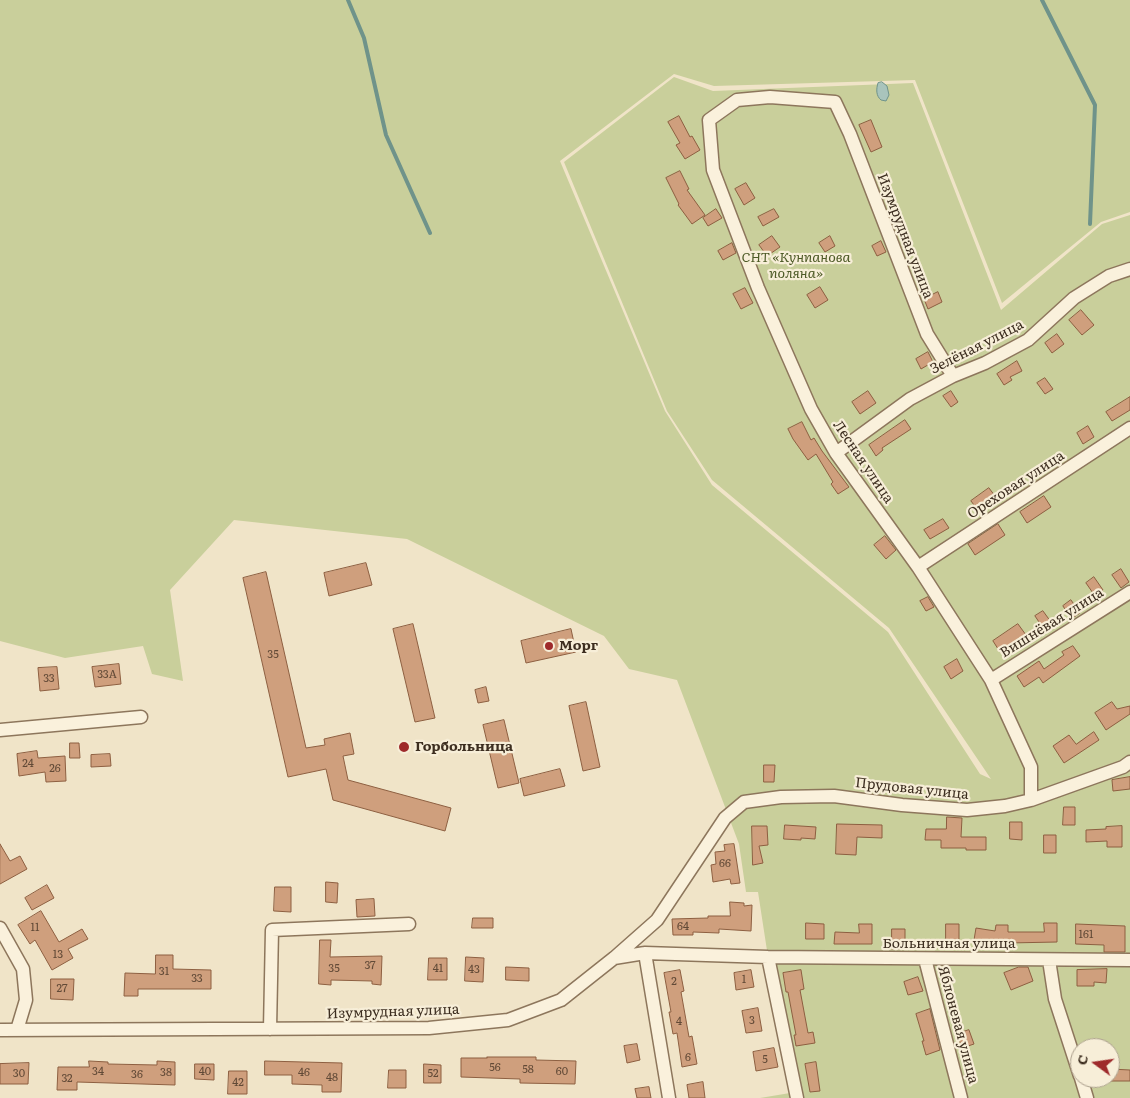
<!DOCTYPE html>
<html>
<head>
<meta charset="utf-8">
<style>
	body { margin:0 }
	#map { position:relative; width:1130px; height:1098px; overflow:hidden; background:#f0e4c8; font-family:Literata,serif }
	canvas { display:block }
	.north { position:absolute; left:1070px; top:1038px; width:50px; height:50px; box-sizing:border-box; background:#f7eed8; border:1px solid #ada18e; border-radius:50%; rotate:284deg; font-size:14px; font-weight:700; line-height:20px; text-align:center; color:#3d2e20 }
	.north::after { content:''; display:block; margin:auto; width:18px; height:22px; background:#9e2a2b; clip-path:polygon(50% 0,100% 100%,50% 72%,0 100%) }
</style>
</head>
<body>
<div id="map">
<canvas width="1130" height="1098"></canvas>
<div class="north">С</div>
</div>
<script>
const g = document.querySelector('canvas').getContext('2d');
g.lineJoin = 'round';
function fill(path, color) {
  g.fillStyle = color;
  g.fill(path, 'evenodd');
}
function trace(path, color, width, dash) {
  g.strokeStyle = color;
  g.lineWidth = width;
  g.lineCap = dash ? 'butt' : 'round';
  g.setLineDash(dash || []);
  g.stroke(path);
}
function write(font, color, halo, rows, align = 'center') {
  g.font = font + ' Literata,serif';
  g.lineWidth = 4.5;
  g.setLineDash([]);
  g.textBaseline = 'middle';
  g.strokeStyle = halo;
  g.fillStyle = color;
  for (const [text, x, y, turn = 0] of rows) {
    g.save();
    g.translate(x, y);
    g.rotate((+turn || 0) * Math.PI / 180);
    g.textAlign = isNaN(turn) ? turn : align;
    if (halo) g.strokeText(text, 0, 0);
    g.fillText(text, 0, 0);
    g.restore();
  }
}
const green = new Path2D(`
	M0,0H1130V212L1101,222L1002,303L915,80L714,86L674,74L560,161L665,411L712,485L888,632L980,774L991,779L889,628L712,480L667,411L564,162L674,77L713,91L913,83L1001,310L1102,224L1130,215V1098H760L796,1092L768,957L758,892H746L739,844L677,680L629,669L604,636L407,539L234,520L170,590L183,681L152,674L143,646L65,658L0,641ZM1080,1048H1110V1078H1080Z`);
const water = new Path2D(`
	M882,82L887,86L889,95L886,101L881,100C876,96 876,89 878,83Z`);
const stream = new Path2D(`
	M348,0L364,38L386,135L430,233
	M1042,0L1095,105L1090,224`);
const building = new Path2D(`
	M679,116L690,137L692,136L700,150L685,159L676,145L680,143L668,122Z
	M871,120L882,147L871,152L859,125Z
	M680,171L689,189L687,190L705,215L692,224L678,205L679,204L666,178Z
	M746,183L755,198L744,205L735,189Z
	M716,209L722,218L708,226L703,218Z
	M774,209L779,217L763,226L758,217Z
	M772,236L780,247L767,256L759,245Z
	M830,236L835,246L825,252L819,243Z
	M881,241L886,252L877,256L872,246Z
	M732,243L736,253L723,260L718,251Z
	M820,287L828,300L815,308L807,295Z
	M745,288L753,303L741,309L733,294Z
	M938,292L942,302L928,309L924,299Z
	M1081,310L1094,325L1082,335L1069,320Z
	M1057,334L1064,344L1052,353L1045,343Z
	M928,352L933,362L921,369L916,359Z
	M1017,361L1022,371L1010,377L1012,380L1004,385L997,374Z
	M1045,378L1053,389L1045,394L1037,383Z
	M868,391L876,403L860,414L852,402Z
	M951,391L958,402L951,407L943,396Z
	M1130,397V410L1112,421L1106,412Z
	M905,420L911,429L882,448L883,450L876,456L869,445Z
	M802,422L811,440L814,438L822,451L849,487L838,494L831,484L833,482L816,454L808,460L793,439L788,429Z
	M1088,426L1094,437L1083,444L1077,433Z
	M989,488L995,496L977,509L971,501Z
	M1044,496L1051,507L1027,523L1020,512Z
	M943,519L949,528L930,539L924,530Z
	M998,524L1005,535L975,555L968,544Z
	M885,536L896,550L886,559L874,545Z
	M366,563L372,585L329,596L324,573Z
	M1121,569L1129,582L1121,588L1112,575Z
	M266,572L306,748L325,745L324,739L350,733L354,754L343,756L348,780L451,808L445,831L333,800L326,769L288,777L243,578Z
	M1094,577L1103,590L1095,596L1086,583Z
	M928,597L934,607L926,611L920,601Z
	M1071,600L1080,613L1071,619L1063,606Z
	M1043,611L1051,622L1043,628L1035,616Z
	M413,624L435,718L415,722L393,629Z
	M1018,624L1026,635L1000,652L993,641Z
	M571,629L576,652L526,663L521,641Z
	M1073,646L1080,656L1043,683L1039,677L1024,687L1017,676L1039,661L1044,669L1064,655L1062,652Z
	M957,659L963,671L951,679L944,667Z
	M119,664L121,684L95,687L92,667Z
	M57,667L59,689L40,691L38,668Z
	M486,687L489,701L478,703L475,690Z
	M586,702L600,767L583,771L569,706Z
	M1112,702L1117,709L1130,706V714L1106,730L1095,713Z
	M504,720L519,783L498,788L483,725Z
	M1094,732L1099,740L1064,763L1053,746L1069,735L1076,744Z
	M70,743H79L80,758H70Z
	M37,751L38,758L65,756L66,781L46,782L45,772L19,776L17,754Z
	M110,754L111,766L91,767V755Z
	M764,765H775L774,782H764Z
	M560,769L565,786L524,796L520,779Z
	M1130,777V789L1113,791L1112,780Z
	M1064,807H1075V825H1063Z
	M947,817L962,818L961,837H986V850H966V848H941V840H925L926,829H946Z
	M1010,822H1022V840L1010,839Z
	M837,824L882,825V838L857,837L856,855L836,854Z
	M785,825L816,827L815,839L801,838V840L784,839Z
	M752,826H767L768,845L759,846L763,863L753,865Z
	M1122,826V847H1107V841L1086,842V830L1106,829V827Z
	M1044,835H1056V853H1044Z
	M0,844L10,861L20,856L27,869L0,884Z
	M734,844L740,883L731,884L730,879L713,882L711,865L716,864L715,852L725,851L724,845Z
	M326,882L338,883L337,903L326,902Z
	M47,885L54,898L32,910L25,898Z
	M275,887H291V912L274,911Z
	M374,899L375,916L357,917L356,900Z
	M730,902L744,903V906L752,905L751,931L719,929V933L693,932V935H673L672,919L708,918V916H730Z
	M41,911L59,942L82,929L88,939L68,949L73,958L52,970L35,940L30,944L18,925Z
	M473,918H493V928H472Z
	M806,923L824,924V939H806Z
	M1044,923H1057V942L1008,943V945H995V943L974,940L976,928L995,931L996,925H1008V932H1044Z
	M859,924H872V944H834L835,932L859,933Z
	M946,924H959V944H946Z
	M1076,924L1125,926V952H1104V945L1076,944Z
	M892,929H905V949H892Z
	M320,940H331L330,957L382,956L381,985L372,984V981L331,980V985L319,984Z
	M156,955H173V969L211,970V989H138V996H124L125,973L155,974Z
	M466,957L484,958L483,982L465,981Z
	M429,958H447V980H428Z
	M506,967L529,968V981L506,980Z
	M1019,967H1028L1033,981L1011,990L1004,973Z
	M1107,969L1106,983L1094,982V986H1077V970Z
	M680,970L684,991L681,992L689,1037L692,1036L697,1064L682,1067L677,1033L673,1034L669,1012H671L664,973Z
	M751,970L754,987L736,990L734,973Z
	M801,970L804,989L800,990L808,1033L813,1032L815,1043L796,1046L794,1035H796L788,992H786L783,973Z
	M918,977L923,991L908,995L904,982Z
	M51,979H74L73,1000L51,999Z
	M758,1008L762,1031L746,1033L742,1011Z
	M930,1009L940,1050L926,1055L922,1041H924L916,1014Z
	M969,1030L974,1044L962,1048L957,1034Z
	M637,1044L640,1060L627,1063L624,1046Z
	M774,1048L778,1067L756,1071L753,1052Z
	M487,1057H536V1060L576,1061L575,1084L520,1083V1079L461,1077V1058H487Z
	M89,1061L108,1062V1064L157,1065V1061L175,1062V1085L77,1082V1090H57L58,1067H89Z
	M265,1061L342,1063L341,1092H322V1085L292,1084V1075H265Z
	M816,1062L820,1091L810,1092L805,1064Z
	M29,1063L28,1084H0V1064Z
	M195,1064H214V1080L195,1079Z
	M424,1064L441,1065V1083H424Z
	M1110,1069L1130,1070V1081H1110Z
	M389,1070H406V1088H388Z
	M229,1071H247V1094H228Z
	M703,1082L705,1098H689L687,1085Z
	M649,1087L651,1098H637L635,1089Z`);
const street = new Path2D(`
	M953,376L927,334L850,134L835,102L770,97L737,100L709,120L713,170L758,288L811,409L836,453L918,567L991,680L1031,767V800
	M836,453L910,399L953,376L985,363L1028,340L1074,298L1109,276L1130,269
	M918,567L1130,428
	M991,680L1130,592
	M0,730L141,717
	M0,928L23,969L26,1000L17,1030
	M645,953L669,1098
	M768,957L797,1098
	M614,958L645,953L768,957L1130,960
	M925,959L961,1098
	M1049,960L1055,999L1080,1076
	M270,1029L272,930L409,924
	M0,1030L429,1028L508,1020L561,1000L614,958L657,920L725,818L744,802L781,797L834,796L902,805L967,810L1005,806L1031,800L1123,767L1130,762
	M1081,1078L1087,1098`);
const markers = [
	[549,646,5,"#9e2a2b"],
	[404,747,6,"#9e2a2b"]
];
const numberNames = [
	["35",273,655],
	["33А",107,675],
	["33",49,679],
	["24",28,764],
	["26",55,769],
	["66",725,864],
	["64",683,927],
	["11",35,928],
	["161",1086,935],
	["13",58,955],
	["37",370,966],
	["35",334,969],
	["41",438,969],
	["43",474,970],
	["31",164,972],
	["33",197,979],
	["1",744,980],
	["2",674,982],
	["27",62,989],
	["3",752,1021],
	["4",679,1022],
	["6",688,1058],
	["5",765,1060],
	["56",495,1068],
	["58",528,1070],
	["34",98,1072],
	["40",205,1072],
	["60",562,1072],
	["38",166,1073],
	["46",304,1073],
	["30",19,1074],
	["52",433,1074],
	["36",137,1075],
	["48",332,1078],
	["32",67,1079],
	["42",238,1083]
];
const streetNames = [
	["Изумрудная улица",905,236,69],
	["Зелёная улица",977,347,-27],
	["Лесная улица",863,462,56],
	["Ореховая улица",1016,485,-33],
	["Вишнёвая улица",1052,623,-32],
	["Прудовая улица",912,789,6],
	["Больничная улица",949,944],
	["Изумрудная улица",393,1012,-2],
	["Яблоневая улица",958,1025,75]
];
const parkNames = [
	["СНТ «Кунпанова",796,258],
	["поляна»",796,274]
];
const poiNames = [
	["Морг",559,646],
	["Горбольница",415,747]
];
fill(green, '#c9cf9b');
fill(water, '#a9c4bc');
trace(water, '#6f938a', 1);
trace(stream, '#6f938a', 4);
fill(building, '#cf9f7d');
trace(building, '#8d5f41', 1);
trace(street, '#8d765c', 15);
trace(street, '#faf1dc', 12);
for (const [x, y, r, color] of markers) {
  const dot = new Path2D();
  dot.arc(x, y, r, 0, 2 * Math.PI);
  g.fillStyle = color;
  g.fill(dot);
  trace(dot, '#f7eed8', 2);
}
write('11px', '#624a37', null, numberNames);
write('14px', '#3d2e20', '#f7eed8', streetNames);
write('italic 14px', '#4d5a26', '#f7eed8', parkNames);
write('bold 14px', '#3d2e20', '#f7eed8', poiNames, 'left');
</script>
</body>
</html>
